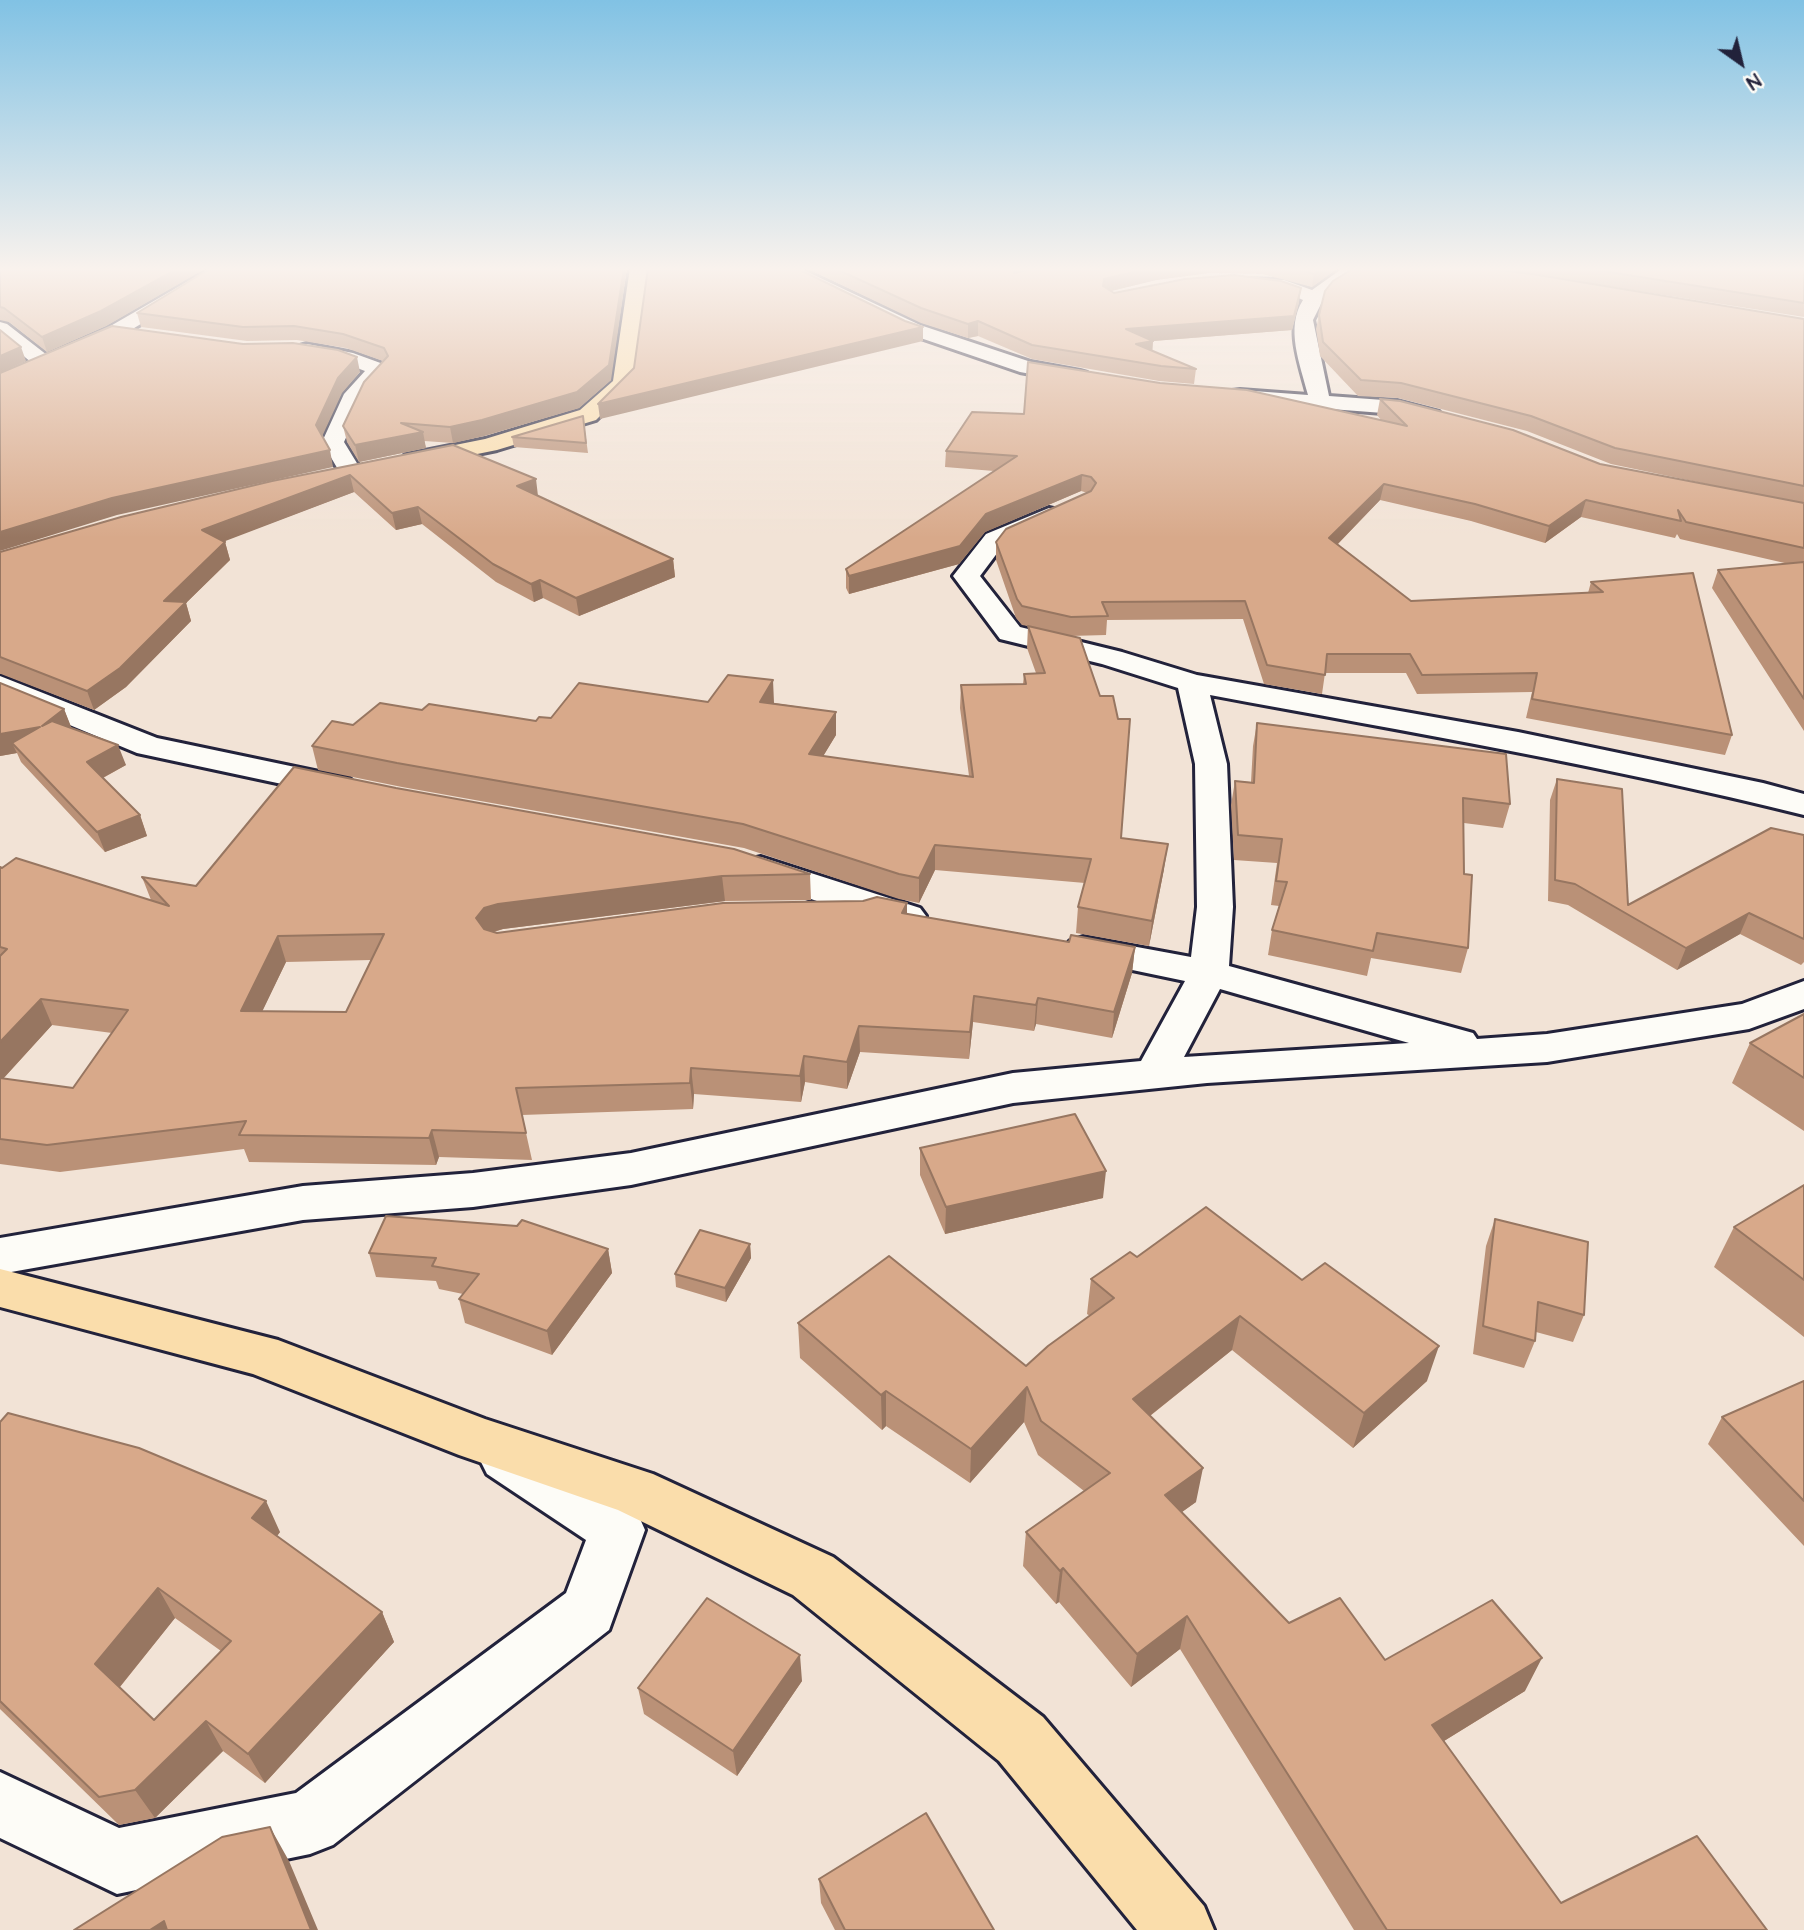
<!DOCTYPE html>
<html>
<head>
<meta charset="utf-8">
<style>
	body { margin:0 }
	#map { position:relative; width:1804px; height:1930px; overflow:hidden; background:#f2e3d6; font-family:"Architects Daughter",sans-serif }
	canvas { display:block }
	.north { position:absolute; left:1706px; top:28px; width:70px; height:70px; -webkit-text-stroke:5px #fdfcf7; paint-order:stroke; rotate:146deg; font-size:19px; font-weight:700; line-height:28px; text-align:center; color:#22223b }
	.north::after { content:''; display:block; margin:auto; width:24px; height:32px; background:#22223b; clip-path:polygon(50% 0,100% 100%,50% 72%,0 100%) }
</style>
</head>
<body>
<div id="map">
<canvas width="1804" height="1930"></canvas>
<div class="north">N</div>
</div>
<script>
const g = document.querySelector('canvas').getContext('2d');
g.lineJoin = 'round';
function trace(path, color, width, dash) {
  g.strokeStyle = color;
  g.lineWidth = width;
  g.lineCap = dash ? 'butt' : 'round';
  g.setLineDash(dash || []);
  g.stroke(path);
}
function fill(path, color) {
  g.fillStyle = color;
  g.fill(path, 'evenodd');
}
const minor = new Path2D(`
	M211,268H233L121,336L0,390V376L31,362L0,337V322L7,324L47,355L107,328Z
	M775,268H799L920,325L1031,362L1080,371L1087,373L1090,377L1087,381L1080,383L1020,372L906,333Z
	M1343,268H1366L1324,298L1313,320L1329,396L1397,401L1439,412L1442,417L1439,422L1431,424L1396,414L1240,402L1232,401L1229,396L1232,391L1240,390L1308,395C1300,364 1285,328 1303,300L1281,290L1243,287L1240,283L1243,279L1284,280L1312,290Z
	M307,344L353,353L386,365L389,369L365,396L344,442L363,473L359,478H343L322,442L344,394L365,371L341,362L300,354L297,350L300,346Z
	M1049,508L1058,510L1061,515L1058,520L1004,544L980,576L1020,627L1122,652L1197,675L1518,732L1763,783L1804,794V815C1608,766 1409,732 1210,695L1227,764L1233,907L1229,966L1473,1033L1477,1039L1547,1034L1742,1004L1804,981V1009L1749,1029L1547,1062L1207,1083L1013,1103L631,1185L473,1207L303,1220L0,1274V1238L303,1186L473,1173L631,1153L1013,1073L1141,1061L1185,981L1070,957L1064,949L1070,941L1083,937L1191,957L1197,907L1195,764L1178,688L1102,664L1000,639L953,576L986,534ZM1220,989L1409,1043L1184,1057Z
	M0,676L157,738L338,776L350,779L355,786L350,793L338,796L137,753L0,696Z
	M761,857L920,908L926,916L920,924C889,932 784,888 748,876L743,868L748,860Z
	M506,1435L525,1442L637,1512L645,1530L609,1630L333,1845L310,1854L117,1894L0,1838V1772L119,1828L296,1793L566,1593L586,1540L487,1474L479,1458L487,1442Z`);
const major = new Path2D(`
	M0,1269L278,1340L485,1419L653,1474L833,1557L1043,1717L1204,1906L1214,1930H1137L999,1761L793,1595L618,1510L459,1455L253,1374L0,1307Z`);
const highway = new Path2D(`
	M630,268H648L633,383L596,420L497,450L413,467L405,465L401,460L405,455L485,439L580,410L613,381Z`);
const wall = new Path2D(`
	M0,268H206L106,326L47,352L9,322L0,320Z
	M211,268L611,380L579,408L484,436L453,443L424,441L426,448L359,462L347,442L343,426L383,361L346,348L297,340L247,341L141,327L137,313Z
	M806,268H1022L1021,272L1034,268H1338L1312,287L1262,274L1209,273L1156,280L1111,291L1114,293L1299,302L1292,330L1153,341L1152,351L1196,369L1194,384L1159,381L1032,359L978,336L968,338L921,323Z
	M1495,268H1804V317L1543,276L1804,319V731L1712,588L1718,570L1789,564L1680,539L1677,534L1675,538L1581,517L1545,543L1471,521L1380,500L1337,545L1411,601L1588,593L1591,582L1693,573L1732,735L1725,755L1526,718L1532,692L1417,694L1406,673H1325L1322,694L1264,684L1243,619L1107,620L1106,635L1070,636L1121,838L1164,869L1149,946L1076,933L1078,907L1085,883L935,870L919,903L899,899L744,848L402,787L318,770L312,746L353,725L422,710L536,721L551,718L708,702L774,703L836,712V735L823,756L969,776L960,708L961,685L1023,684L1024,674L1036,673L1027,648L1028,626L1022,625L1016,618L996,560V542L1088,493L1081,491L985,532L959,564L849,594L846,588V569L994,471L945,467L946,451L1024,414L1382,421L1377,415L1380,399L1600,464L1716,486L1611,464L1527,431L1398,398L1358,396L1320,356L1316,329L1319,315L1531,274Z
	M583,416L588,453L514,447L512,437Z
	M453,445L538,496L673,559L675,577L579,616L543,598L534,602L496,582L422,524L396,530L354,492L223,541L225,542L230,560L186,603L191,621L126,687L94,710L1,674H0V552Z
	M0,683L64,709L71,728L126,765L103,778L140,815L147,836L105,852L21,762L17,753L0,756Z
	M1257,723L1510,804L1503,828L1464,823V874L1468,948L1461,973L1371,958L1367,976L1268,955L1272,930L1279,906L1271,905L1277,863L1234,860L1231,805L1235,781L1251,782L1253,746Z
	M1557,779L1628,905L1804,835V962L1801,965L1740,934L1677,970L1568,905L1548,901L1550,800Z
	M0,867L151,900L142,877L196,886L810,874L811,900L725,901L503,929L494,932L497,933L907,903V914L1069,942L1135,947L1132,973L1112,1038L1036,1024L1034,1031L973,1022L969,1059L860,1052L847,1089L805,1082L801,1102L694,1094L693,1109L522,1115L532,1160L439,1157L436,1165L249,1162L244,1149L60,1172L0,1164ZM371,960L346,1012L262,1011L286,962ZM52,1025L112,1033L73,1088L3,1079Z
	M1804,1014V1131L1732,1083L1750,1043Z
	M920,1148L1103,1198L945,1234L920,1175Z
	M1804,1185V1337L1714,1267L1734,1227Z
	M1495,1219L1584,1315L1573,1342L1536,1332L1535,1341L1524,1368L1473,1354L1486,1246Z
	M517,1226L608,1249L612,1273L552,1355L465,1323L459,1299L463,1294L439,1289L436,1281L376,1277L369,1253Z
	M750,1244L751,1258L726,1302L676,1287L675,1274Z
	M1137,1257L1427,1381L1353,1448L1232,1350L1150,1416L1196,1502L1182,1512L1289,1623L1385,1660L1525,1691L1444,1741L1561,1903L1767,1930H1354L1180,1649L1131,1687L1059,1602L1056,1604L1023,1566L1026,1532L1084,1491L1038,1455L1024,1422L970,1483L886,1426L882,1430L800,1358L798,1323L1026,1366L1090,1316L1087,1314L1091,1279Z
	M1804,1381V1546L1708,1444L1722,1417Z
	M0,1422L280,1532L277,1536L382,1612L394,1642L265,1783L223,1751L155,1818L119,1825L0,1709ZM175,1618L221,1651L154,1720L120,1687Z
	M802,1681L737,1776L644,1714L638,1688Z
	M819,1879L994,1930H835L821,1903Z`);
const shadedWall = new Path2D(`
	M179,268H206L106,326L47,352L42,337Z
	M624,268H627L611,380L579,408L484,436L453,443L450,427Z
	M1017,268H1022L1014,287V273Z
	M1151,268H1209V273L1156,280L1103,293L1102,300L1104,279Z
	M1321,268H1338L1312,287L1314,274Z
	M1301,288L1299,302L1292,330L1153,341L1152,356L1135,359L1126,329Z
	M978,321V336L968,338V324Z
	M923,327V341L600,419L598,404Z
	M21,347L26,361L0,373V356Z
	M357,357L360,372L342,393L320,441L316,425L338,378Z
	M423,432L426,448L359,462L355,445Z
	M330,450L333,467L117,515L0,551V532L112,498Z
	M350,475L354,492L207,548L202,530Z
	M1082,475L1081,491L985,532L959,564L849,594V576L986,514Z
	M536,479L538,496L517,486Z
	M1384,484L1380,500L1326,556L1329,538Z
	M1586,500L1581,517L1545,543L1549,526Z
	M418,507L422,524L396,530L392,513Z
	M225,542L230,560L186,603L191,621L126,687L94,710L87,691L164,601Z
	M673,559L675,577L579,616L576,598Z
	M540,580L543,598L534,602L531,584Z
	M773,680L774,703L762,725L760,702Z
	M64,709L72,729L42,726Z
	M836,712V735L810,778L809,754Z
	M40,727L12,743L17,753L0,756V734Z
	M118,745L126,765L95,782L87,762Z
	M140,815L147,836L105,852L97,832Z
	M1168,844L1164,869L1149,946L1152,921Z
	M935,845V870L919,903V878Z
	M722,876L725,901L503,929L489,933L481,944L476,918L484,908L498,904Z
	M907,903V929L902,913Z
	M1749,913L1740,934L1677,970L1686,948Z
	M278,936L286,962L250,1037L241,1011Z
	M1135,947L1132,973L1112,1038L1114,1012Z
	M974,996L973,1022L969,1059L970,1032Z
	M1038,998L1036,1024L1034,1031L1036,1005Z
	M41,999L52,1025L0,1082V1042Z
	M859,1026L860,1052L847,1089V1062Z
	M804,1056L805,1082L801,1102L800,1076Z
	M691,1068L694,1094L693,1109L690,1083Z
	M432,1130L439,1157L436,1165L429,1138Z
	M1106,1171L1103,1198L945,1234L946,1207Z
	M750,1244L751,1258L726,1302L725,1288Z
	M608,1249L612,1273L552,1355L547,1331Z
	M1240,1316L1232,1350L1127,1434L1133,1399Z
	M1439,1346L1427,1381L1353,1448L1364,1413Z
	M1027,1387L1024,1422L970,1483L971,1449Z
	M886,1391V1426L882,1430L881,1395Z
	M1203,1468L1196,1502L1158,1529L1165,1495Z
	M266,1501L280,1532L267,1549L252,1518Z
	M1063,1568L1059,1602L1056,1604L1060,1571Z
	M158,1588L175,1618L114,1694L95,1664Z
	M382,1612L394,1642L265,1783L248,1754Z
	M1187,1616L1180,1649L1131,1687L1137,1654Z
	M800,1655L802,1681L737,1776L733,1751Z
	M1542,1658L1525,1691L1418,1757L1432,1725Z
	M206,1721L223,1751L155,1818L135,1790Z
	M270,1827L289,1861L318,1930H311Z
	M164,1921L171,1930H150Z`);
const building = new Path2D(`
	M0,268H179L101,311L42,337L4,308L0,307Z
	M211,268H624L609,365L577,392L482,420L450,427L401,423L423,432L355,445L343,426L364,382L388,356L384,348L343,334L294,326L243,327L137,313Z
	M648,268H796L905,321L923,327L598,404L634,368Z
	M834,268H1017L1014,273L1034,268H1151L1104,279L1103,286L1114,293L1185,279L1234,275L1281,281L1301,288L1294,316L1126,329L1153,341L1136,344L1196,369L1161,366L1032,345L978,321L968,324L921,308Z
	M1293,268H1321L1314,274Z
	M1354,268H1484L1532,274L1804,319V486L1615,448L1531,416L1401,383L1361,380L1323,342L1319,315L1325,291L1333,281Z
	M1584,268H1804V303Z
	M112,326L243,344L293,343L338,350L357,357L338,378L316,425L330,450L112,498L0,532V373Z
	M0,330L21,347L0,356Z
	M1028,362L1160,383L1247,390L1407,426L1380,399L1400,401L1513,430L1600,464L1804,503V548L1686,522L1678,510L1681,521L1586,500L1549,526L1475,504L1384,484L1329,538L1411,601L1603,592L1591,582L1693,573L1732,735L1532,699L1537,673L1422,675L1410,654H1327L1325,675L1267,665L1245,601L1102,602L1108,616L1071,617L1022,606L1017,599L996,542L1006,529L1091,491L1096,483L1091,477L1082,475L986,514L960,546L849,576L846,569L1017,456L946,451L972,412L1024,414Z
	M583,416L586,443L512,437Z
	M453,445L536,479L517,486L673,559L576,598L540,580L531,584L493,564L418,507L392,513L350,475L202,530L225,542L164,601L186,602L120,668L87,691L0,657V552L121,517L272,481Z
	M1804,562V699L1718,570Z
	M1028,626L1080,638L1100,696H1113L1118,719H1130L1121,838L1168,844L1152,921L1078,907L1091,859L935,845L919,878L899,874L743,824L397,763L312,746L332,721L353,725L380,703L422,710L429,704L536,721L539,717L551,718L579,683L708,702L728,675L773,680L760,702L836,712L809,754L973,777L961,685L1026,684L1024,674L1045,673Z
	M0,683L64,709L42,726L52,721L118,745L87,762L140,815L97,832L12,743L40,727L0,734Z
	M1257,723L1506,754L1510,804L1463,798L1464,874L1472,875L1468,948L1377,933L1373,951L1272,930L1287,882L1276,881L1282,839L1238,835L1235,781L1254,783Z
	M294,767L396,788L734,849L810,874L722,876L498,904L484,908L476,918L484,929L497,933L723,903L863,901L877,897L907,903L902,913L1069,942L1071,935L1135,947L1114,1012L1038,998L1036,1005L974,996L970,1032L859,1026L847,1062L804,1056L800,1076L691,1068L690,1083L516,1088L526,1133L432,1130L429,1138L239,1135L246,1121L47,1145L0,1139V1078L73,1088L128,1010L41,999L0,1042V956L7,949L0,947V867L2,868L16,858L169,906L142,877L196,886ZM384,934L346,1012L241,1011L278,936Z
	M1557,779L1622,789L1628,905L1771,828L1804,835V939L1749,913L1686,948L1575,884L1555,880Z
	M1804,1014V1078L1750,1043Z
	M1075,1114L1106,1171L946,1207L920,1148Z
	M1804,1185V1280L1734,1227Z
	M1206,1207L1302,1280L1325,1263L1439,1346L1364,1413L1240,1316L1133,1399L1203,1468L1165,1495L1289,1623L1340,1598L1385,1660L1492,1600L1542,1658L1432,1725L1561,1903L1697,1836L1767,1930H1387L1187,1616L1137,1654L1063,1568L1060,1571L1026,1532L1110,1473L1041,1421L1027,1387L971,1449L886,1391L881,1395L798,1323L889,1256L1026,1366L1048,1346L1114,1298L1091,1279L1130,1252L1137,1257Z
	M386,1216L517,1226L522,1220L608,1249L547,1331L459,1299L479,1274L432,1266L436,1258L369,1253Z
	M1495,1219L1588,1242L1584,1315L1538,1302L1535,1341L1483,1326Z
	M700,1230L750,1244L725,1288L675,1274Z
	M1804,1381V1501L1722,1417Z
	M8,1413L139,1448L266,1501L252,1518L382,1612L248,1754L206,1721L135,1790L99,1797L0,1701V1422ZM158,1588L231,1641L154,1720L95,1664Z
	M707,1598L800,1655L733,1751L638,1688Z
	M926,1813L994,1930H845L819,1879Z
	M270,1827L311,1930H167L164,1921L150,1930H74L222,1837Z`);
trace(minor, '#22223b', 6);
trace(major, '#22223b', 6);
trace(highway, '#22223b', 6);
fill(minor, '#fdfcf7');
fill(major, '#faddab');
fill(highway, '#faddab');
fill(wall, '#ba9177');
fill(shadedWall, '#977661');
fill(building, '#d8a98a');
trace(building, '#977661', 2);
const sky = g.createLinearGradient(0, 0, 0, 538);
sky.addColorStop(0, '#81c2e4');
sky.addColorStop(0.5, '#f9f2ed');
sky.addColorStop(1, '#f9f2ed00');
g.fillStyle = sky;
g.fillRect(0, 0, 1804, 538);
</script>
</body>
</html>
